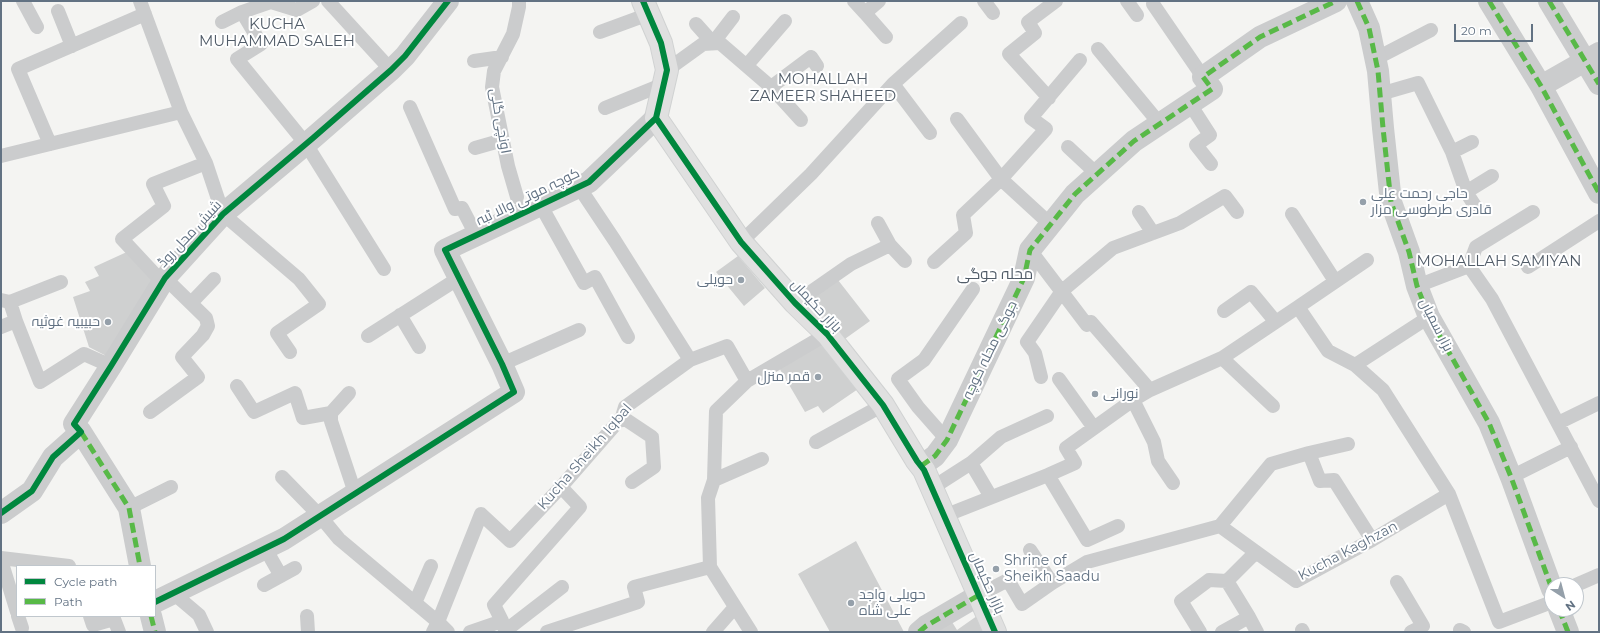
<!DOCTYPE html>
<html>
<head>
<meta charset="utf-8">
<style>
	body { margin:0 }
	#map { position:relative; width:1600px; height:633px; overflow:hidden; background:#f4f4f2; font-family:Montserrat,sans-serif }
	canvas { display:block }
	.frame { position:absolute; inset:0; border:2px solid #627283; pointer-events:none }
	.legend { position:absolute; left:16px; top:565px; width:140px; height:52px; box-sizing:border-box; background:#fff; border:1px solid #c0c7cd; margin:0; padding:5px 7px; list-style:none; font-size:12px; color:#627283 }
	.legend li { display:flex; align-items:center; gap:8px; height:20px }
	.legend b { width:20px; border:1px solid #c0c7cd }
	.north { position:absolute; left:1544px; top:577px; width:40px; height:40px; box-sizing:border-box; background:#fff; border:1px solid #c0c7cd; border-radius:50%; rotate:144deg; font-size:11px; font-weight:700; line-height:16px; text-align:center; color:#627283 }
	.north::after { content:''; display:block; margin:auto; width:14px; height:18px; background:#95a0aa; clip-path:polygon(50% 0,100% 100%,50% 72%,0 100%) }
	.scale { position:absolute; left:1454px; top:24px; width:79px; height:18px; box-sizing:border-box; border:2px solid #627283; border-top:0; padding-left:5px; font-size:12px; line-height:14px; white-space:nowrap; color:#627283; -webkit-text-stroke:3px #fff; paint-order:stroke }
</style>
</head>
<body>
<div id="map">
<canvas width="1600" height="633"></canvas>
<div class="frame"></div>
<ul class="legend">
<li><b style="height:5px;background:#00873e"></b>Cycle path</li>
<li><b style="height:5px;background:#58b947"></b>Path</li>
</ul>
<div class="north">N</div>
<div class="scale">20 m</div>
</div>
<script>
const g = document.querySelector('canvas').getContext('2d');
g.lineJoin = 'round';
function fill(path, color) {
  g.fillStyle = color;
  g.fill(path, 'evenodd');
}
function trace(path, color, width, dash) {
  g.strokeStyle = color;
  g.lineWidth = width;
  g.lineCap = dash ? 'butt' : 'round';
  g.setLineDash(dash || []);
  g.stroke(path);
}
function write(font, color, halo, rows, align = 'center') {
  g.font = font + ' Montserrat,Cairo,sans-serif';
  g.lineWidth = 4;
  g.setLineDash([]);
  g.textBaseline = 'middle';
  g.strokeStyle = halo;
  g.fillStyle = color;
  for (const [text, x, y, turn = 0] of rows) {
    g.save();
    g.translate(x, y);
    g.rotate((+turn || 0) * Math.PI / 180);
    g.textAlign = isNaN(turn) ? turn : align;
    if (halo) g.strokeText(text, 0, 0);
    g.fillText(text, 0, 0);
    g.restore();
  }
}
const building = new Path2D(`
	M129,251L158,282L112,359L89,347L73,297L90,291L85,282L99,276L94,267Z
	M738,256L765,288L744,306L716,272Z
	M838,280L870,321L842,341L807,303Z
	M824,339L861,387L823,413L818,406L805,412L778,366Z
	M856,541L904,632H830L798,574Z
	M984,611L983,632H927L949,617L957,630Z`);
const lane = new Path2D(`
	M23,1L37,27
	M140,1L181,112
	M328,1L391,70
	M854,1L865,13L879,1
	M984,1L993,13
	M1127,1L1137,15
	M1153,4L1203,77
	M58,11L72,46
	M242,12L261,44L237,59L306,144L384,269
	M865,13L886,37
	M222,22L242,12L271,2L297,10L313,1
	M696,24L713,43L733,17
	M600,32L649,14
	M1098,49L1160,124
	M1375,59L1431,30
	M474,61L502,57
	M747,65L785,21
	M667,70L703,44L720,43L771,87L801,120
	M893,84L930,133
	M771,87L811,57L817,66
	M1380,94L1418,83L1452,152L1466,192L1477,209
	M1049,98L1009,54L1035,33L1028,22L1056,1
	M1190,104L1210,135L1196,145L1211,164
	M410,107L455,209L462,208L476,235
	M605,108L664,84
	M957,119L1001,179L1050,224
	M50,144L18,69L145,14
	M1068,147L1097,174
	M475,148L503,140
	M1452,152L1472,142
	M1,156L181,112L206,163L223,214L299,279L319,304L277,333L290,352
	M579,187L615,241L690,360
	M1466,192L1492,176
	M517,197L508,166L492,87L494,71L513,34L519,7V1
	M540,204L584,283L595,277L628,337
	M1139,212L1153,233
	M1292,214L1335,281
	M878,223L890,245L905,261
	M741,242L811,174L893,84L961,23
	M1030,250L1087,325L1091,322L1150,390
	M934,262L966,233L963,215L1001,179L1046,129L1031,118L1080,60
	M1469,266L1476,247L1533,212
	M1528,267L1599,221
	M163,283L122,239L164,206L153,184L206,163
	M1417,286L1469,266L1492,299L1599,501
	M1,300L10,302L61,282
	M10,302L16,321L40,382L84,354L111,366
	M191,303L214,279
	M795,303L851,264L890,245
	M1298,307L1367,260
	M1224,311L1251,292L1275,321
	M400,315L419,347
	M1429,317L1355,365L1383,390L1449,494L1499,622L1552,602
	M1,327L16,321
	M368,336L459,278
	M1222,358L1273,406
	M502,364L579,330
	M1041,377L1035,353L1027,342L1062,291L1113,248L1180,223L1225,196L1237,212
	M1059,379L1094,428
	M747,381L716,411L714,480L708,498L710,567L751,632
	M237,386L254,412L295,393L303,418L331,413
	M349,393L331,413V421L355,493
	M1133,400L1154,442L1158,461L1173,483
	M150,412L198,377L182,357L203,335L208,326L206,318L165,278
	M622,417L652,437L654,467L632,482
	M1558,423L1599,403
	M947,440L918,407L898,379L924,360L973,289
	M816,442L883,405
	M1309,453L1348,444
	M971,463L991,497
	M1048,475L1087,540L1118,526
	M282,477L320,516L339,539L438,622L433,632
	M1511,477L1571,447
	M714,480L762,459
	M932,488L971,463L1001,437L1047,416
	M129,508L171,487
	M944,516L1048,475L1075,463L1066,448L1133,400L1150,390L1222,358L1298,307L1328,351L1355,365
	M1220,526L1271,464L1309,453L1320,481L1334,480L1372,540
	M265,548L281,576
	M1030,550L1052,583
	M1,558L69,566
	M1,560L17,612
	M1397,582L1423,626L1411,632
	M264,585L295,568
	M1576,585L1599,575
	M173,593L199,615L207,632
	M979,595L1008,580L1022,604L1052,583L1087,562L1220,526L1296,581L1372,540L1449,494
	M415,603L431,566
	M18,616L22,628
	M90,616L93,625L114,619L119,632
	M307,616L308,632
	M1249,617L1257,632
	M502,621L494,605L580,507L561,487
	M1302,630L1303,632
	M1460,630L1464,632
	M505,631L562,587
	M448,632L438,622L481,514L510,541L561,487L622,417L625,407L690,360L727,346L747,381L827,334
	M470,632L502,621L505,630
	M547,632L638,602L634,587L710,567
	M713,632L735,607
	M1200,632L1181,601L1209,580L1227,581
	M1222,632L1249,617L1227,581L1256,552`);
const street = new Path2D(`
	M1357,1L1369,28L1378,71L1383,128L1391,202L1409,252L1417,286L1429,317L1489,423L1511,477L1552,589
	M1489,1L1541,86L1599,193
	M1549,1L1599,84
	M1541,86L1599,53
	M81,432L129,508L140,566
	M921,466L935,456L947,440L1024,278L1030,250L1075,194L1134,141L1212,89L1203,77L1260,37L1336,1
	M1,513L32,491L53,457L81,432L74,424L111,366L165,278L223,214L313,138L391,70L405,56L448,1
	M155,602L284,539L514,392L502,364L445,250L589,182L656,118
	M1559,609L1568,632
	M151,616L155,632
	M919,632L926,626L979,595`);
const secondary = new Path2D(`
	M643,1L661,43L667,70L656,118L741,242L795,303L827,334L883,405L917,461L924,470L995,632`);
const quiet = new Path2D(`
	M1357,1L1369,28L1378,71L1383,128L1391,202L1409,252L1417,286L1429,317L1489,423L1511,477L1552,589
	M1489,1L1541,86L1599,193
	M1549,1L1599,84
	M81,432L129,508L140,566
	M921,466L935,456L947,440L1024,278L1030,250L1075,194L1134,141L1212,89L1203,77L1260,37L1336,1
	M1559,609L1568,632
	M151,616L155,632
	M919,632L926,626L979,595`);
const cycleway = new Path2D(`
	M643,1L661,43L667,70L656,118L741,242L795,303L827,334L883,405L917,461L924,470L995,632
	M1,513L32,491L53,457L81,432L74,424L111,366L165,278L223,214L313,138L391,70L405,56L448,1
	M155,602L284,539L514,392L502,364L445,250L589,182L656,118`);
const markers = [
	[1363,202,4,"#95a0aa"],
	[741,280,4,"#95a0aa"],
	[108,322,4,"#95a0aa"],
	[818,377,4,"#95a0aa"],
	[1095,394,4,"#95a0aa"],
	[996,569,4,"#95a0aa"],
	[851,603,4,"#95a0aa"]
];
const streetNames = [
	["اونچی گلی",500,121,80],
	["کوچہ موتی والا ٹبہ",528,197,-26],
	["شیش محل روڈ",190,234,-47],
	["بازار حکیماں",816,306,47],
	["بزار سمیاں",1436,325,63],
	["جوگی محلہ کوچہ",990,350,-64],
	["Kucha Sheikh Iqbal",585,457,-49],
	["Kucha Kaghzan",1348,551,-28],
	["بازار حکیماں",987,583,66]
];
const poiNames = [
	["حاجی رحمت علی",1371,194],
	["قادری طرطوسی مزار",1371,210],
	["حویلی",733,280,"right"],
	["حبیبیہ غوثیہ",100,322,"right"],
	["قمر منزل",810,377,"right"],
	["نورانی",1103,394],
	["Shrine of",1004,561],
	["Sheikh Saadu",1004,577],
	["حویلی واجد",859,595],
	["علی شاہ",859,611]
];
const neighbourhoodNames = [
	["KUCHA",277,25],
	["MUHAMMAD SALEH",277,42],
	["MOHALLAH",823,80],
	["ZAMEER SHAHEED",823,97],
	["MOHALLAH SAMIYAN",1499,262],
	["محلہ جوگی",995,275]
];
fill(building, '#cfd0d0');
trace(secondary, '#d0d2d2', 24);
trace(lane, '#cbcccd', 14);
trace(street, '#cbcccd', 22);
trace(secondary, '#e0e0e0', 22);
trace(quiet, '#58b947', 5, [10, 5]);
trace(cycleway, '#00873e', 6);
for (const [x, y, r, color] of markers) {
  const dot = new Path2D();
  dot.arc(x, y, r, 0, 2 * Math.PI);
  g.fillStyle = color;
  g.fill(dot);
  trace(dot, '#fff', 1.5);
}
write('14px', '#627283', '#fff', streetNames);
write('14px', '#627283', '#fff', poiNames, 'left');
write('15px', '#515c68', '#fff', neighbourhoodNames);
</script>
</body>
</html>
